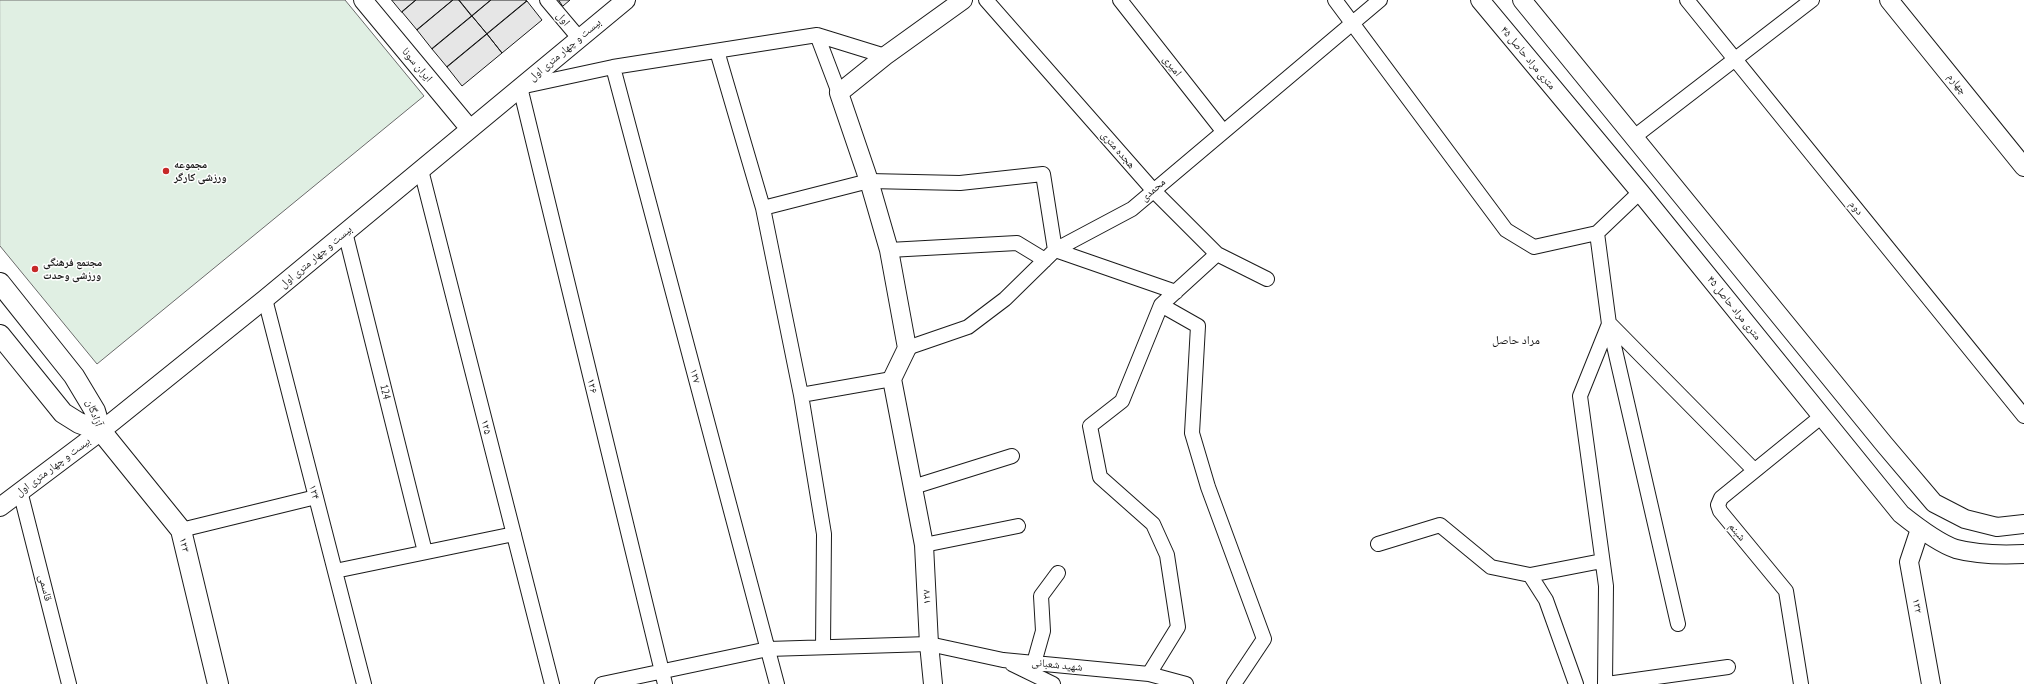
<!DOCTYPE html>
<html>
<head>
<meta charset="utf-8">
<style>
	body { margin:0 }
	canvas { display:block; background:#fff }
</style>
</head>
<body>
<canvas width="2024" height="684"></canvas>
<script>
const g = document.querySelector('canvas').getContext('2d');
g.lineJoin = 'round';
function fill(path, color) {
  g.fillStyle = color;
  g.fill(path, 'evenodd');
}
function trace(path, color, width, dash) {
  g.strokeStyle = color;
  g.lineWidth = width;
  g.lineCap = dash ? 'butt' : 'round';
  g.setLineDash(dash || []);
  g.stroke(path);
}
function write(font, color, halo, rows, align = 'center') {
  g.font = font + ' "PT Sans Narrow","Noto Naskh Arabic",sans-serif';
  g.lineWidth = 3;
  g.setLineDash([]);
  g.textBaseline = 'middle';
  g.strokeStyle = halo;
  g.fillStyle = color;
  for (const [text, x, y, turn = 0] of rows) {
    g.save();
    g.translate(x, y);
    g.rotate((+turn || 0) * Math.PI / 180);
    g.textAlign = isNaN(turn) ? turn : align;
    if (halo) g.strokeText(text, 0, 0);
    g.fillText(text, 0, 0);
    g.restore();
  }
}
const green = new Path2D(`
	M0,0H345L424,96L97,364L0,246Z`);
const building = new Path2D(`
	M392,0H416L402,12Z
	M416,0H453L417,30L402,12Z
	M453,0H459L472,16L432,49L417,30Z
	M459,0H491L472,16Z
	M491,0H525L527,1L487,34L472,16Z
	M559,0H570L563,6Z
	M527,1L542,20L502,53L487,34Z
	M472,16L487,34L447,67L432,49Z
	M487,34L502,53L462,86L447,67Z`);
const minor = new Path2D(`
	M547,0L579,38
	M986,0L1153,190L1217,254L1267,279
	M1120,0L1223,131
	M1335,0L1506,230L1534,247L1597,233
	M1687,0L2024,416
	M717,51L763,208L801,395L892,379
	M613,67L777,684
	M839,93L817,35L885,56
	M1634,137L1812,0
	M421,170L552,684
	M1640,192L1597,233L1609,324L1678,624
	M763,208L869,181L960,183L1043,174L1055,250L1176,292
	M345,232L425,552
	M889,250L1017,243L1045,260
	M265,299L364,684
	M1161,305L1198,326L1192,433L1208,487L1264,639L1234,684
	M1610,324L1754,470
	M907,348L968,327L1005,299L1055,250L1132,209L1380,0
	M801,395L824,534L823,647
	M913,487L1012,456
	M20,491L69,684
	M181,530L316,497
	M1378,544L1440,525L1491,567L1530,575L1546,600L1576,684
	M924,545L1018,526
	M335,571L514,534
	M1530,575L1602,561
	M1034,663L1043,631L1041,596L1058,573
	M1012,664L1053,684
	M1149,674L1178,627L1167,555L1153,524L1100,477L1090,426L1122,401L1161,305L1217,254
	M602,684L768,649L929,644L1003,660L1149,674L1186,684
	M665,684L520,87L613,67L817,35
	M1605,684L1606,586L1580,396L1609,324
	M1607,684L1728,667
	M1801,684L1786,591L1720,511L1718,505L1721,498L1822,416`);
const tertiary = new Path2D(`
	M363,0L470,129
	M1480,0L1640,192L1901,514C1916,526 1938,543 1956,549C1978,555 2002,555 2024,554
	M1522,0L1884,444L1934,503L1965,519L1997,527L2024,524
	M1889,0L2024,167
	M0,507L101,431L265,299L626,0
	M1920,529L1909,562L1931,684
	M933,684L929,644L924,545L892,379L907,348L889,250L869,181L839,93L885,56L963,0`);
const secondary = new Path2D(`
	M0,283L74,376L95,411L101,431L181,530L218,684
	M0,335L63,413L79,423L101,431`);
const markers = [
	[166,171,4,"#c62828"],
	[35,269,4,"#c62828"]
];
const streetNames = [
	["اول",563,19,50],
	["بیست و چهار متری اول",565,50,-40],
	["۴۵ متری مراد حاصل",1528,58,50],
	["ایران سونا",417,65,50],
	["امیری",1172,66,52],
	["چهارم",1957,84,51],
	["هجده متری",1118,150,49],
	["محمدی",1153,190,-41],
	["دوم",1856,208,51],
	["بیست و چهار متری اول",316,257,-40],
	["۴۵ متری مراد حاصل",1734,308,51],
	["۱۲۷",695,376,75],
	["۱۲۶",592,386,76],
	["124",385,392,76],
	["آزادگان",94,413,69],
	["۱۲۵",486,427,76],
	["بیست و چهار متری اول",53,467,-37],
	["۱۲۴",314,492,75],
	["شبنم",1737,532,50],
	["۱۲۳",184,545,76],
	["قاسمی",45,588,76],
	["۱۲۷",927,597,-93],
	["۱۳۲",1917,606,79],
	["شهید شعبانی",1057,665,6]
];
const poiNames = [
	["مجموعه",174,165],
	["ورزشی کارگر",174,178],
	["مجتمع فرهنگی",43,263],
	["ورزشی وحدت",43,276]
];
const neighbourhoodNames = [
	["مراد حاصل",1516,341]
];
fill(green, '#e0efe3');
trace(green, '#6a6a6a', 1);
fill(building, '#e6e6e6');
trace(building, '#1a1a1a', 1);
trace(minor, '#1a1a1a', 16);
trace(tertiary, '#1a1a1a', 20);
trace(secondary, '#1a1a1a', 22);
trace(minor, '#fff', 14);
trace(tertiary, '#fff', 18);
trace(secondary, '#fff', 20);
for (const [x, y, r, color] of markers) {
  const dot = new Path2D();
  dot.arc(x, y, r, 0, 2 * Math.PI);
  g.fillStyle = color;
  g.fill(dot);
  trace(dot, '#fff', 1.5);
}
write('11px', '#1a1a1a', '#fff', streetNames);
write('bold 11px', '#1a1a1a', '#fff', poiNames, 'left');
write('12px', '#1a1a1a', '#fff', neighbourhoodNames);
</script>
</body>
</html>
